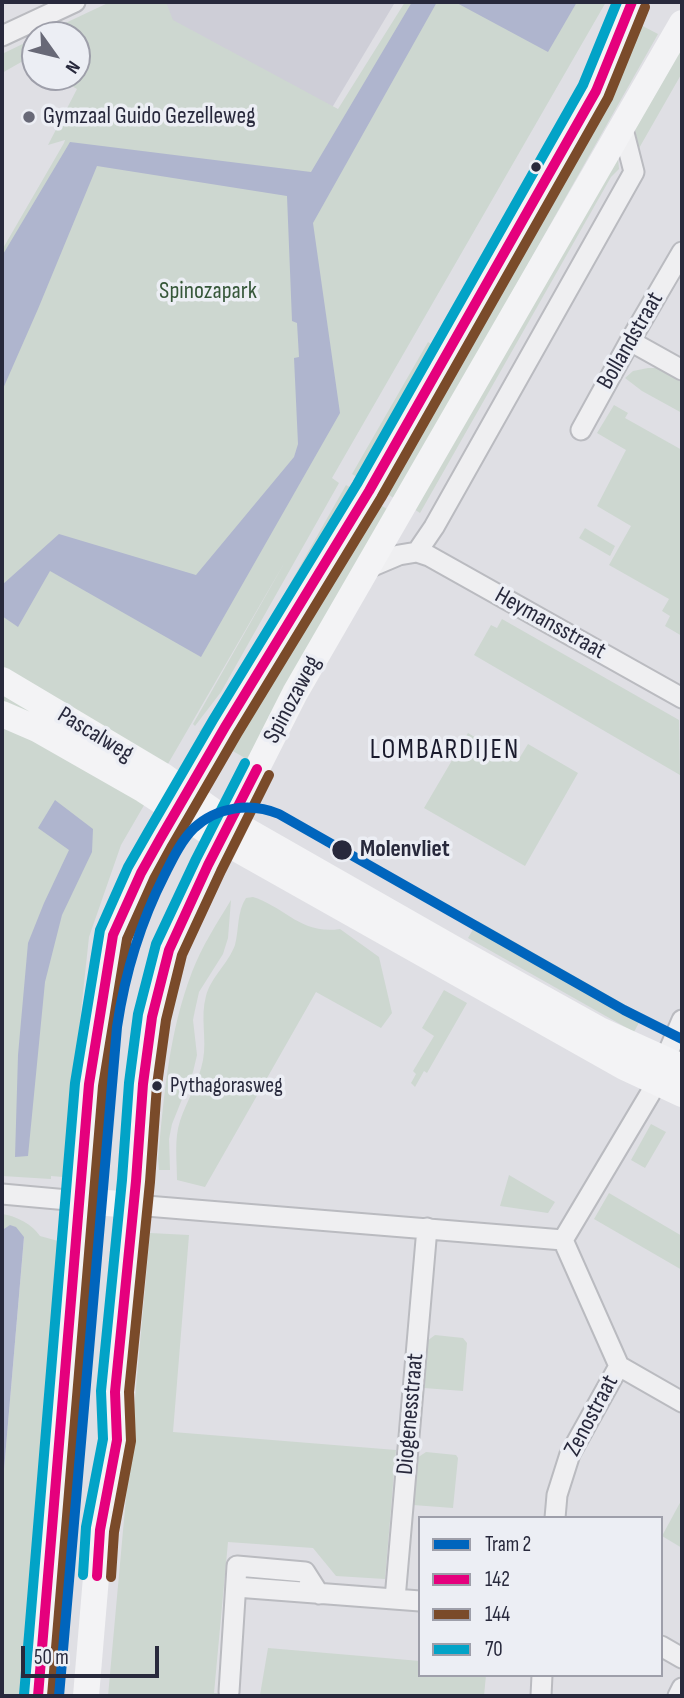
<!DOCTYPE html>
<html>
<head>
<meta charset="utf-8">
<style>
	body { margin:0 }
	#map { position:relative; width:684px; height:1698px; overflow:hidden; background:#dfdfe4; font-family:"Sofia Sans Condensed",sans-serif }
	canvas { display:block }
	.frame { position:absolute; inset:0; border:4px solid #28293c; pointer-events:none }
	.legend { position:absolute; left:418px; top:1516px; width:245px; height:161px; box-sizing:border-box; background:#eceef4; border:2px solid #9e9faa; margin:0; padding:9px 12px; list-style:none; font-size:21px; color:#28293c }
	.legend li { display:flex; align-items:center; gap:14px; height:35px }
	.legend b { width:35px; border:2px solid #9e9faa }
	.north { position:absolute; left:21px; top:21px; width:70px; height:70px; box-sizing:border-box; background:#eceef4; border:2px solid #9e9faa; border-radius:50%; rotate:124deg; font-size:19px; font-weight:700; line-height:28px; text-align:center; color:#28293c }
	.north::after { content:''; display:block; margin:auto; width:24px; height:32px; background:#686977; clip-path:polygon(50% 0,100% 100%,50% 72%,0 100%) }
	.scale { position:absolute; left:21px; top:1646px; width:138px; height:32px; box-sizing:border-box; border:4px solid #28293c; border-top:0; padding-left:9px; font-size:21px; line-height:24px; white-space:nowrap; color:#28293c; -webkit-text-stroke:5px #eceef4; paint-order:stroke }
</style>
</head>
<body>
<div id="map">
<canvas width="684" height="1698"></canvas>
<div class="frame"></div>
<ul class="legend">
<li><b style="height:9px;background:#0065bd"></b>Tram 2</li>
<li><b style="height:9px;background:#e5007d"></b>142</li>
<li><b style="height:9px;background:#7a4b2a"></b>144</li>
<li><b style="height:9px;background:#02a3c7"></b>70</li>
</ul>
<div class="north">N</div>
<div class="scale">50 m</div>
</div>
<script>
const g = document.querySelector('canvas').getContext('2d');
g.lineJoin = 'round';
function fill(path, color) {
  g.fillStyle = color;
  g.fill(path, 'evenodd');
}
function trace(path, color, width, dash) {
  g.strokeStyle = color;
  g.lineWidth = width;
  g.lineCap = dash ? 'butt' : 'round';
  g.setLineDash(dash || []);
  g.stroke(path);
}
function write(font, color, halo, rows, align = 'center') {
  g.font = font + ' "Sofia Sans Condensed",sans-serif';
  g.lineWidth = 7;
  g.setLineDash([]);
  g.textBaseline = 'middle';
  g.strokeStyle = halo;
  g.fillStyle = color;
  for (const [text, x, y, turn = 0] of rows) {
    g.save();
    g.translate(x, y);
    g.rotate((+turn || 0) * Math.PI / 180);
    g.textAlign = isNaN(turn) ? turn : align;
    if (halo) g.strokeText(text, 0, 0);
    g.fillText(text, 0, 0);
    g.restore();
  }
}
const built = new Path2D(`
	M164,2H391L394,4L330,111L172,22Z`);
const green = new Path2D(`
	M110,2H166L173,20L338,109L405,2H606L332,478L339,483L221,692L195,726L193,724L286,560L121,845L89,937L63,1177L51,1176V1179L2,1176V250L64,143L65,140L48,145L77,89L56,77H77V35H40Z
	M633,21L658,34L395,499L380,489Z
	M35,38V67L23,61L2,73V54Z
	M682,48V73L638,150L635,129Z
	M618,157L619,169L611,177L420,513L411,507Z
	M428,342L439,349L364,481L352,474Z
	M648,368H658L682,381V413L642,391L625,378L633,371Z
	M614,405L628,413L625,418L682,450V636L665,626L670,616L662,611L669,599L609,565L631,526L597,506L626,450L597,433Z
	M346,485L358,492L343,517L303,573L210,738L199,732L227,695Z
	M373,501L389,510L252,762L231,750Z
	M585,528L615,546L610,556L579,538Z
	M502,619L679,720L680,775L474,655L491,625L497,628Z
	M468,733L517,762L528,744L578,773L525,866L424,808Z
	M253,897C285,907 301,935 340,929L379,957L392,1013L381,1028L316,992L205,1187L177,1180C177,1160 174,1139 180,1121C187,1100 199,1082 203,1060C207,1039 200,1017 206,996C211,977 228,964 235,945C239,930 237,911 246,898Z
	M231,900L228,938L223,954L199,992L195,1010L193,1020L197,1055L193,1072L172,1124L169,1139L170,1170H159L158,1159C164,1095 169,1032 192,972C202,946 217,923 231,900Z
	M478,921L643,1015L634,1032L468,938Z
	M444,990L467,1003L427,1073L424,1071L415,1087L411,1083L416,1074L413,1071L434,1036L422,1028Z
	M651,1124L666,1132L645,1168L631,1160Z
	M509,1175L555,1202L548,1213L500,1206Z
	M609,1193L682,1236V1270L594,1219Z
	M2,1214C16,1216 32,1224 40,1236L69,1244L30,1696H2V1493L24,1237L4,1229L2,1234Z
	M150,1233L189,1235L173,1432L396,1450L385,1579L336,1576L313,1548L228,1542L214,1693L260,1695L268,1648L420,1661V1675H486L484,1696H108Z
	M435,1335L463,1338L467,1343L463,1391L424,1388L427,1341Z
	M426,1452L456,1455L458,1458L453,1508L413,1505L417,1458Z
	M682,1499V1548L662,1536Z`);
const water = new Path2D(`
	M412,2H437L313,223L340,413L201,657L50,571L18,627L2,616V585L59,534L196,575L294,457L298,444L294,358L299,357L297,323L292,321L287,196L97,166L38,309L2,391V256L70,142L311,172Z
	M455,2H577L548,52Z
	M55,800L93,829L92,852L62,915L45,982L28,1156L15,1157L18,1055L28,943L44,903L69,850L38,828Z
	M10,1225L16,1227L24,1237L2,1493V1234L4,1229Z`);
const street = new Path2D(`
	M2,36L75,2
	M630,341L682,370
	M581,430L630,341L682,252
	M417,552L429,556L682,698
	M366,569L399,555L417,552L434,527L634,172L622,125
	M2,1194L79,1201
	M134,1205L563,1240L650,1094L682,1020
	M619,1366L682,1402
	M555,1518L557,1495L570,1454L619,1366L563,1240
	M236,1587L420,1601
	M395,1599L427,1228
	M661,1646L682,1658
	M229,1692L237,1566L305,1572L319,1594
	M541,1696L542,1675
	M678,1696L682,1688`);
const secondary = new Path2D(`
	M2,680L165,777L216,813L456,950L600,1030L682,1067
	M2,714L37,729L144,790L221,840L624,1067L682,1094
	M79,1201L134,1205
	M38,1696L89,1084L113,935L141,873L160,839L225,727L369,491L596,91L632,2
	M86,1696L100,1530L117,1440L115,1392L136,1181L143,1084L152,1017L169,950L208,865L295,693L682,23`);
const bus1 = new Path2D(`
	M97,1576L100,1530L117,1440L115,1392L136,1181L143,1084L152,1017L169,950L208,865L257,769
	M38,1696L89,1084L113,935L141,873L160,839L225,727L369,491L596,91L632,2`);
const bus2 = new Path2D(`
	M111,1577L114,1532L131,1441L129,1392L150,1182L157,1085L166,1020L182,955L221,871L269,775
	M52,1696L103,1086L127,939L154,879L172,846L237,734L381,498L608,98L645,7`);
const bus3 = new Path2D(`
	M83,1575L86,1527L103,1439L101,1391L122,1180L129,1083L138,1014L156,944L196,859L245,763
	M24,1695L75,1083L100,930L128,867L148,832L213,720L357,484L583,85L617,2`);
const tram1 = new Path2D(`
	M59,1696L117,1027C125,973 140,923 165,874C173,858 181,841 194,828C217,807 250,802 279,814L624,1010L682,1039`);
const markers = [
	[29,117,7,"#686977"],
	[536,167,6,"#28293c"],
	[342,850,11,"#28293c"],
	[157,1086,6,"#28293c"]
];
const busNames = [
	["Pythagorasweg",170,1086]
];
const poiNames = [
	["Gymzaal Guido Gezelleweg",43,117]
];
const parkNames = [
	["Spinozapark",208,292]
];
const streetNames = [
	["Bollandstraat",631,341,-60],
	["Heymansstraat",550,624,29],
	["Spinozaweg",293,700,-62],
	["Pascalweg",95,735,31],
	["Diogenesstraat",411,1414,-85],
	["Zenostraat",592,1416,-62]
];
const stopNames = [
	["Molenvliet",360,850]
];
const quarterNames = [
	["LOMBARDIJEN",445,751]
];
fill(built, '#ceced7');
fill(green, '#cdd7d0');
fill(water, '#afb5ce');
trace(street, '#babbc0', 23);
trace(street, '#efeff1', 19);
trace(secondary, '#f3f3f5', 26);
trace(bus1, '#e5007d', 10);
trace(bus2, '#7a4b2a', 10);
trace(bus3, '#02a3c7', 10);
trace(tram1, '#0065bd', 10);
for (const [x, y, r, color] of markers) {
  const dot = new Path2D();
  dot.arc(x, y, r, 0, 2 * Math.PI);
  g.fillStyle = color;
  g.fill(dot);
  trace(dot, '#eceef4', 2.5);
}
write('22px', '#28293c', '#eceef4', busNames, 'left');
write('24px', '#28293c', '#eceef4', poiNames, 'left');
write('24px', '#365739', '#eceef4', parkNames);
write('24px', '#28293c', '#eceef4', streetNames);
write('bold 24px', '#28293c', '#eceef4', stopNames, 'left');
g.letterSpacing = '2px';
write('28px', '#1a1b2d', '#eceef4', quarterNames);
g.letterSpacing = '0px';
</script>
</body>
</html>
